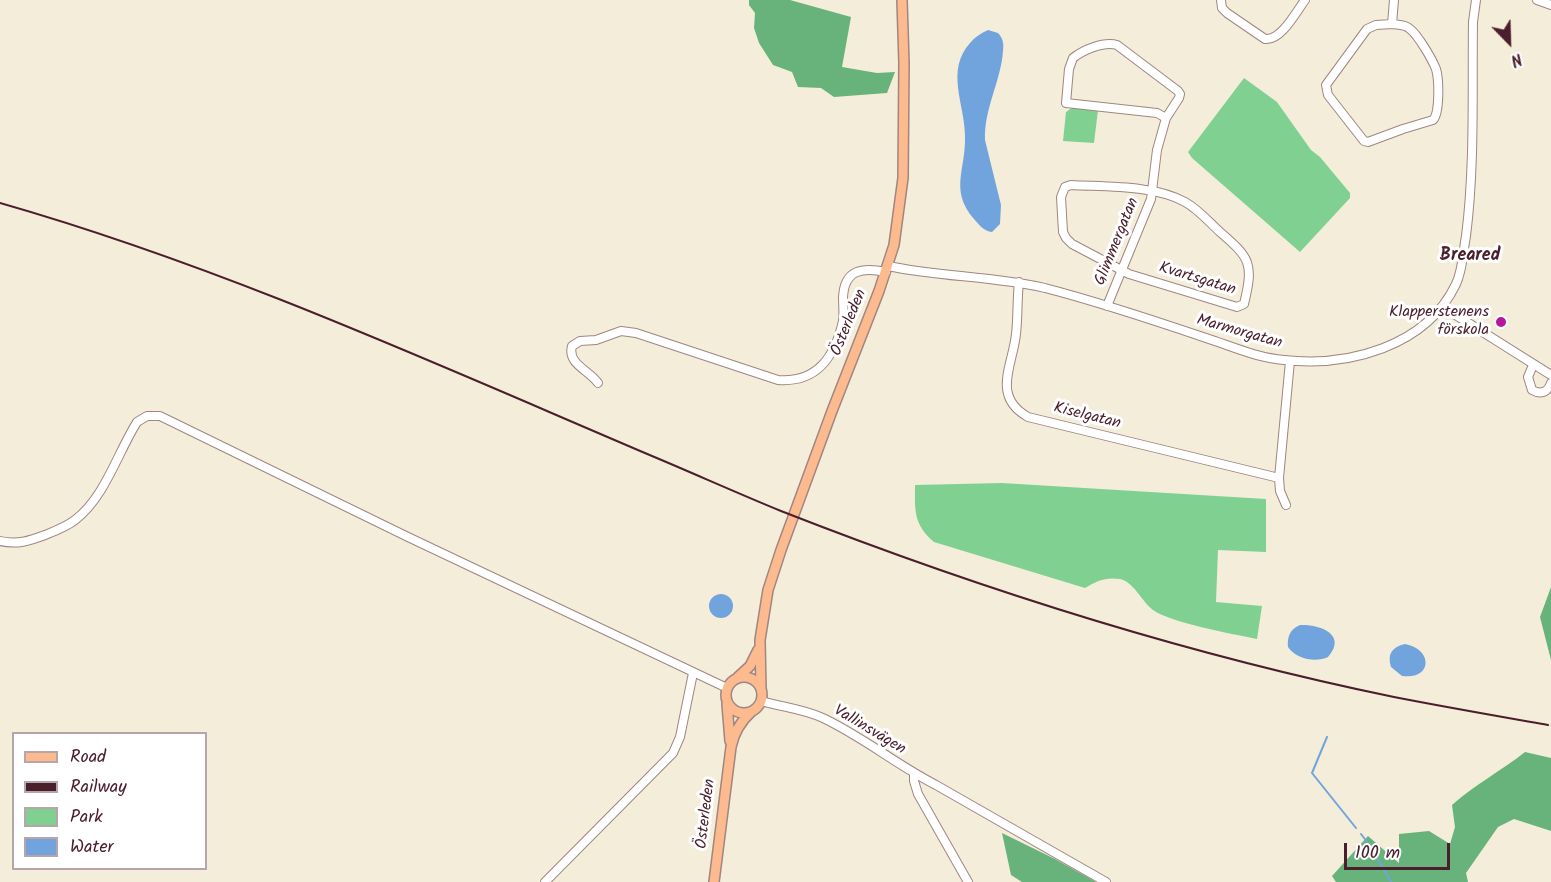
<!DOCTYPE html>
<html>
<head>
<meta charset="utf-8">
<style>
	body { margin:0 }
	#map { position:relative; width:1551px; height:882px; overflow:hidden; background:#f4edda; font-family:Kalam,sans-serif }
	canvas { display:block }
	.legend { position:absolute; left:12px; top:732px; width:195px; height:138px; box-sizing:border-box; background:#fff; border:2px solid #b7a5aa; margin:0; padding:8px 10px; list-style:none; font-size:18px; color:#4a1f2b }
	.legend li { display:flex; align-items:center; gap:12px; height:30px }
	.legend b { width:30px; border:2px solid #b7a5aa }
	.north { position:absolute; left:1479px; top:12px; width:60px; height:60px; -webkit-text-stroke:4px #fff; paint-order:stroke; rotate:157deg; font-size:16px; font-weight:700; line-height:24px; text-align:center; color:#4a1f2b }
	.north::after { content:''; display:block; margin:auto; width:21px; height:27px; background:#4a1f2b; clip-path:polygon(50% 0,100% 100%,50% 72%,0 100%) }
	.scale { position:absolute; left:1344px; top:843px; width:106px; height:27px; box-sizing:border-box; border:3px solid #4a1f2b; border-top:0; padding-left:8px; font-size:18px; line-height:21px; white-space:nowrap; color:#4a1f2b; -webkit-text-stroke:4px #fff; paint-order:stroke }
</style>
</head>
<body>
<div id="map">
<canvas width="1551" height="882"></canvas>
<ul class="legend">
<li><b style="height:8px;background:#fcba8e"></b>Road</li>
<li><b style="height:8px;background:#4a1f2b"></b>Railway</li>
<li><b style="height:16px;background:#80d191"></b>Park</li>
<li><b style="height:16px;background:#71a4dd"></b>Water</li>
</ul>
<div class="north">N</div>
<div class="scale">100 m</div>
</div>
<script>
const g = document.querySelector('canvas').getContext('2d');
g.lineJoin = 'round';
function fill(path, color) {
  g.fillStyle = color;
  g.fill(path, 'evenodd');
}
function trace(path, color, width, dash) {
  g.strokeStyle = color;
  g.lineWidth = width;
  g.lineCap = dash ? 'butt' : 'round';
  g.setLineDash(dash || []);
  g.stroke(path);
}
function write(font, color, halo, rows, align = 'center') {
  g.font = font + ' Kalam,sans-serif';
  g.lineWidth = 6;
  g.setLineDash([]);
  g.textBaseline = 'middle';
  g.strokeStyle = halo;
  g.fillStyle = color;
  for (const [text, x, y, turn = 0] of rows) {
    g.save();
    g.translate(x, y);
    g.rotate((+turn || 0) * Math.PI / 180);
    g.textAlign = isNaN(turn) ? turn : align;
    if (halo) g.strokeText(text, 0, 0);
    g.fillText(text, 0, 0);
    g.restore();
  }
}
const green = new Path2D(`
	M1244,78L1277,102L1311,150L1320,157L1350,193V198L1300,252L1192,158L1188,152Z
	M1073,107L1098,110L1094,143L1063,141L1066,112Z
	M1002,483L1266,499V552L1218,550L1216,602L1262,606L1257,639C1233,634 1171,623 1153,610C1142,602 1134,582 1120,579C1105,577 1097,581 1085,588L934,542C913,524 915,510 915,485Z`);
const forest = new Path2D(`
	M749,0H790L851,17L842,67L877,73L895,72L887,93L834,97L821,88L798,87L792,72L773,65L759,43L754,28L755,13L749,5Z
	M1551,587V660L1540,617Z
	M1525,752L1551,758V831L1514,819L1498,827L1466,873L1468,882H1336L1332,876L1368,836L1399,863V834L1429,831L1450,844L1455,827L1452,805C1474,785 1501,771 1525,752Z
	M1002,833L1055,859L1096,882H1022L1011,875Z`);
const water = new Path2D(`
	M988,30L998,33C1003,38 1004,44 1003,51C1001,81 984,108 985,140L1001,205L1000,224L992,232C984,231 980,226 974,219C949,190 966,170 965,136C965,104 945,71 970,43C975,37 981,33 988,30Z
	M709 606a12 12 0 1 1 24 0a12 12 0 1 1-24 0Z
	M1300,625C1319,624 1348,634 1328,657C1316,663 1296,659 1288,647C1287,637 1290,629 1300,625Z
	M1405,644C1433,649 1433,680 1402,676L1391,667C1387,654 1392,647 1405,644Z`);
const stream = new Path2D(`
	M1327,737L1312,773L1356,828
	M1361,834L1371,847L1391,882`);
const minor = new Path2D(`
	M1221,0L1222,8L1227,13L1265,39C1281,41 1296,12 1305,0
	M1537,0L1551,5
	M1392,24C1398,25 1405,24 1410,29C1418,35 1432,59 1436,69C1439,79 1440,113 1433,120L1403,129L1368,142L1364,141L1328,95L1326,85L1367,29L1376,25Z
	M1392,24L1394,0
	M1071,185C1105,187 1155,185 1185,202C1198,209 1209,222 1220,232C1250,258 1254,263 1244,304L1237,307L1129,274L1072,244L1066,238L1063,232L1061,197L1065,187Z
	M888,266C940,277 993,276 1045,288C1099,302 1153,320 1206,338C1231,346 1257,358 1284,360C1348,367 1426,347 1456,284C1463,269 1463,252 1466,236C1475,165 1472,93 1473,22L1476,0
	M1019,282C1017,299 1018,317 1016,334C1013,365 991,396 1028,417L1279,478
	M1107,306L1151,199L1157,150L1166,118L1157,113L1066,103L1069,69L1073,58C1083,50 1104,41 1117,45L1178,91L1180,94L1179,98L1166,118
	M1443,307L1551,375
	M1533,365L1528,377L1532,390C1541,395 1548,392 1551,383
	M598,383C589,370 567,364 572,346L580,341L596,340L621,331L636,333L778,380C818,383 835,356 843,321C844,313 843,305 843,298C844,269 863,267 886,272
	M1286,505L1280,491L1279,478L1290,361
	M0,541C17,545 29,541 45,535C55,531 66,527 75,520C105,497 117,454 137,422L147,416H160L408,537L727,688
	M761,701C782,707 804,709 823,718C863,737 897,765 936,785L1106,882
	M914,774V781L918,794L968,882
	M545,882L673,753L680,737L693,673`);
const major = new Path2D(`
	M726 695a18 18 0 1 1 36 0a18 18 0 1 1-36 0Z
	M738,677L750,666L758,650
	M761,688L760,640L768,590L781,550L832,411L879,291L894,245L903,178L904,63L902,0
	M727,704L730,741
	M714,882L731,747C734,732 741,721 752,711`);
const rail = new Path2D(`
	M0,203C224,267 438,365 652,456C695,474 737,493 781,511C980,589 1185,654 1394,697C1445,707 1497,716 1548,725`);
const markers = [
	[1501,322,6,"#b5179e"]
];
const streetNames = [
	["Glimmergatan",1118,242,-68],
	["Kvartsgatan",1197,280,17],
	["Österleden",850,323,-68],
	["Marmorgatan",1239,333,16],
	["Kiselgatan",1087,417,14],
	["Vallinsvägen",869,731,31],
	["Österleden",707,814,-83]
];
const poiNames = [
	["Klapperstenens",1489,313],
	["förskola",1489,331]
];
const neighbourhoodNames = [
	["Breared",1470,257]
];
fill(green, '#80d191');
fill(forest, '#68b37b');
fill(water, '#71a4dd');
trace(stream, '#71a4dd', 2);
trace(minor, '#9f8682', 10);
trace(major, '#9f8682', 12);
trace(minor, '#fff', 8);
trace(major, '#fcba8e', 9);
trace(rail, '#4a1f2b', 2);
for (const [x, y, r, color] of markers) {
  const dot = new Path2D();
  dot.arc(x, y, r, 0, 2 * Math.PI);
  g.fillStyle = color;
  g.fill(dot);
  trace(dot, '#fff', 2);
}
write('16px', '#4a1f2b', '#fff', streetNames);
write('16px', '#4a1f2b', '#fff', poiNames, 'right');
write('bold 18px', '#4a1f2b', '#fff', neighbourhoodNames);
</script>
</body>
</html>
